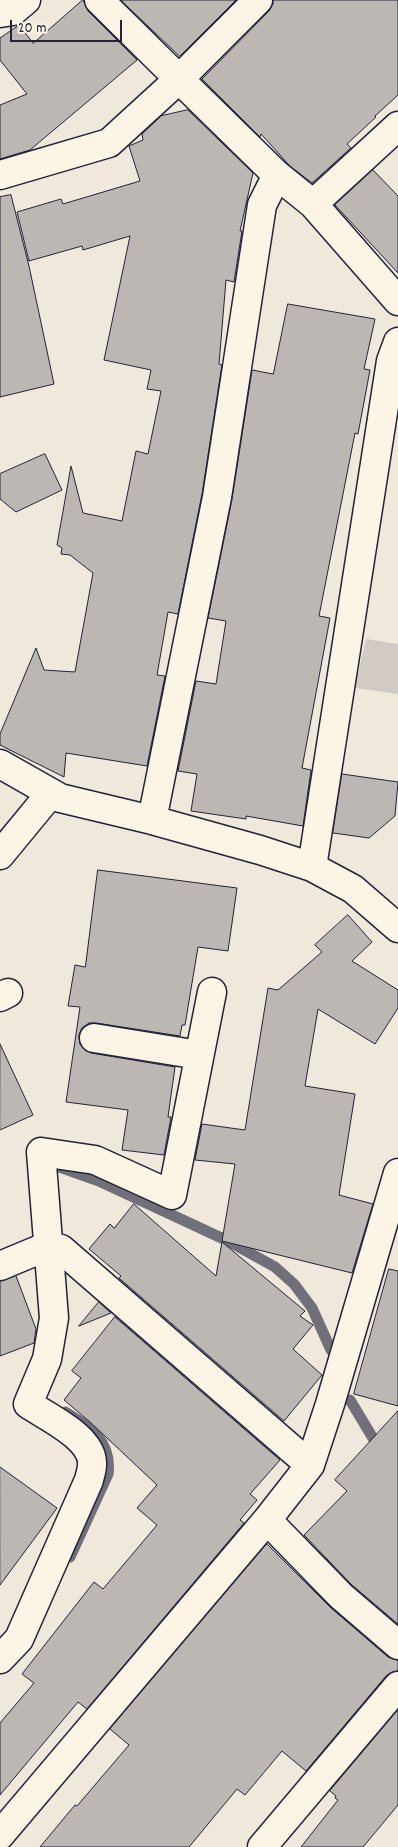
<!DOCTYPE html>
<html>
<head>
<meta charset="utf-8">
<style>
	body { margin:0 }
	#map { position:relative; width:398px; height:1847px; overflow:hidden; background:#efe8db; font-family:Dekko,sans-serif }
	canvas { display:block }
	.scale { position:absolute; left:10px; top:20px; width:112px; height:22px; box-sizing:border-box; border:2px solid #22223b; border-top:0; padding-left:6px; font-size:15px; line-height:18px; white-space:nowrap; color:#22223b; -webkit-text-stroke:4px #fcf5e5; paint-order:stroke }
</style>
</head>
<body>
<div id="map">
<canvas width="398" height="1847"></canvas>
<div class="scale">20 m</div>
</div>
<script>
const g = document.querySelector('canvas').getContext('2d');
g.lineJoin = 'round';
function fill(path, color) {
  g.fillStyle = color;
  g.fill(path, 'evenodd');
}
function trace(path, color, width, dash) {
  g.strokeStyle = color;
  g.lineWidth = width;
  g.lineCap = dash ? 'butt' : 'round';
  g.setLineDash(dash || []);
  g.stroke(path);
}
const green = new Path2D(`
	M366,639L398,644V694L355,688Z`);
const stream = new Path2D(`
	M54,1165L99,1181L228,1241L275,1267L294,1284L312,1308L331,1350
	M350,1400L385,1458L398,1465
	M65,1412C91,1428 112,1441 108,1474L70,1557`);
const building = new Path2D(`
	M83,0L88,11L137,60L30,150L0,159V105L27,94L0,60V38L19,25L33,43Z
	M121,0H236L180,56Z
	M273,0H398V95L375,116L376,117L347,144L351,148L312,183L290,166L261,134L260,137L202,79L269,11L273,4Z
	M188,110L253,173L240,231H242L234,282L226,280L219,364L222,365L202,494L178,614L168,612L157,675L165,676L147,766L66,753L64,777L0,745V734L36,648L44,670L75,672L93,573L70,555L61,554L62,548L57,545L71,466L83,513L122,521L136,451L148,454L161,391L147,389L151,370L104,360L130,236L83,250L82,246L29,261L17,212L61,199L63,204L140,181L129,146L143,140L142,134L161,116Z
	M373,170L398,196V273L335,205Z
	M11,195L29,266L54,384L0,397V197Z
	M288,304L375,319L364,369L370,370L358,434L355,433L319,616L330,618L302,768L311,770L303,826L246,816V819L191,811L197,774L178,771L196,681L216,684L226,621L208,618L232,499L252,370L273,374Z
	M45,454L62,490L16,512L0,499V474Z
	M342,774L398,782L395,816L369,838L333,833Z
	M98,870L237,888L228,951L198,947L185,1025H182L180,1036L96,1023H89L82,1028L79,1035L80,1044L85,1050L91,1053L175,1067L168,1117H171L164,1155L122,1150L128,1110L66,1102L80,1007L68,1006L75,965L85,967Z
	M348,915L372,942L352,961L398,990V1008L375,1044L318,1009L305,1086L355,1094L339,1195L373,1204L352,1273L222,1241L235,1164L195,1160L202,1124L245,1130L268,988L278,990L322,952L315,945Z
	M0,1044L33,1115L0,1130Z
	M134,1204L216,1276L222,1242L305,1311L300,1316L313,1325L293,1349L322,1375L284,1421L119,1278L121,1276L89,1249L110,1224L114,1228Z
	M389,1269L398,1271V1406L354,1394Z
	M16,1276L36,1329L34,1343L0,1356V1281Z
	M99,1302L111,1313L79,1326Z
	M115,1317L280,1460L250,1494L257,1500L240,1520L244,1523L87,1709L78,1702L0,1795V1723L34,1683L22,1674L94,1582L103,1589L157,1525L137,1508L157,1485L90,1422L64,1400L81,1378L72,1371Z
	M398,1411V1624L352,1585L304,1535L347,1491L335,1480Z
	M0,1467L57,1508L0,1585Z
	M267,1544L331,1608L388,1657L398,1660V1671L392,1672L386,1676L306,1771L282,1751L245,1795L237,1789L189,1847H40L75,1805L77,1806L129,1745L110,1729Z
	M398,1710V1805L363,1847H301L338,1800L335,1798L336,1796L330,1791Z`);
const minor = new Path2D(`
	M99,0L179,79L258,0
	M0,13L13,11L26,0
	M0,175L109,143L179,79L277,175L313,204L398,301
	M313,204L398,126
	M0,764L60,798L152,820L260,850L312,867L353,889L398,928
	M152,820L217,497L262,205L277,175
	M0,855L51,793
	M312,867L391,361L398,342
	M0,997L8,993
	M94,1038L199,1055
	M0,1266L48,1246L61,1249L310,1465
	M267,1520L341,1596L398,1645
	M0,1659L19,1639L89,1480C90,1475 92,1470 92,1465C94,1438 47,1417 28,1404L47,1359L54,1318L41,1152L95,1160L172,1195L212,992
	M0,1835L267,1520L310,1465L330,1404L398,1173
	M262,1847L398,1686`);
fill(green, '#d1cbc3');
trace(stream, '#716f79', 11);
fill(building, '#bcb7b3');
trace(building, '#22223b', 1);
trace(minor, '#22223b', 31);
trace(minor, '#fcf5e5', 28);
</script>
</body>
</html>
